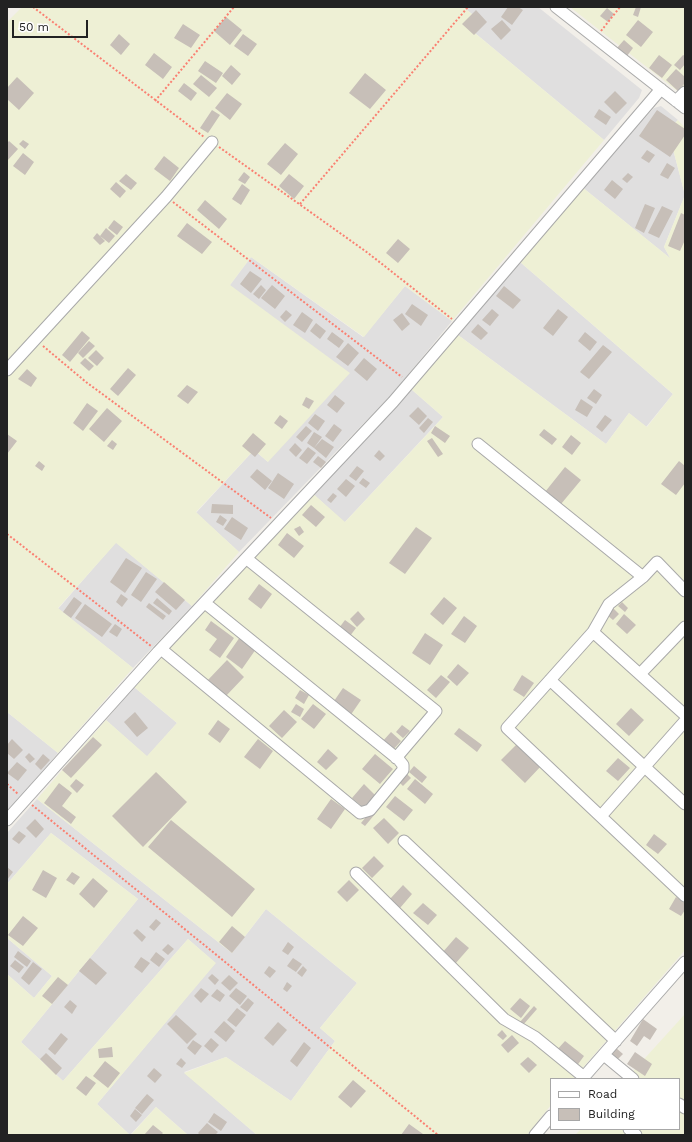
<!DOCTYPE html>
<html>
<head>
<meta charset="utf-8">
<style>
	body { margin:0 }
	#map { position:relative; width:692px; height:1142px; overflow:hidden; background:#f2efe9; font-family:"Work Sans",sans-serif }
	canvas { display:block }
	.frame { position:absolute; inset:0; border:8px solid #222; pointer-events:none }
	.legend { position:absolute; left:550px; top:1078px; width:130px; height:52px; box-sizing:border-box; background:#fff; border:1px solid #a7a7a7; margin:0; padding:5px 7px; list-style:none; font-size:12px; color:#222 }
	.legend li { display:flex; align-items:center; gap:8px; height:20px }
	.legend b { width:20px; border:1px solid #a7a7a7 }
	.scale { position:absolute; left:12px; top:20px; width:76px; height:18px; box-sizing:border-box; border:2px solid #222; border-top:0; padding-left:5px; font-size:12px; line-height:14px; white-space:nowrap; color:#222; -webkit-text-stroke:3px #fff; paint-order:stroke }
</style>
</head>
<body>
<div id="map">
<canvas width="692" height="1142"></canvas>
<div class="frame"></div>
<ul class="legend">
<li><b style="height:5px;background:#fff"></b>Road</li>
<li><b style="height:11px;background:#c7bfb8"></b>Building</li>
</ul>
<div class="scale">50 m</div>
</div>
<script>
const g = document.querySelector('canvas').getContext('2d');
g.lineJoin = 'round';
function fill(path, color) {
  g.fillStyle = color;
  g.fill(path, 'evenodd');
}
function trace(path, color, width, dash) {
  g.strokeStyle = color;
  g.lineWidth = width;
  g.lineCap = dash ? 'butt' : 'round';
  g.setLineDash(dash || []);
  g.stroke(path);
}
const residential = new Path2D(`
	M463,7H538L642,90L639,98L604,140L464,24L472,14Z
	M661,106L678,120L668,130L685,195L664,247L671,259L582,187L654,108Z
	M251,257L363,337L405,286L452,321L392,394L239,552L196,513L254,450L268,462L230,285Z
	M520,262L673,394L646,427L629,413L606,444L458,335Z
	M411,389L443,417L344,523L310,491Z
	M116,542L192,606L133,668L58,609Z
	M134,687L177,723L147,757L106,720Z
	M7,712L58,753L7,812Z
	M37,799L232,953L266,909L357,983L320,1028L335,1041L291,1101L226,1057L184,1072L257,1135H188L156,1107L130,1135L97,1104L215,963L188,939L63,1081L21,1042L138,899L51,833L7,884V833Z
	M7,938L52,976L34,998L7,974Z`);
const farmland = new Path2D(`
	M22,7H463L472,14L464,24L604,140L452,321L405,286L364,337L251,257L230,285L350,373L268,462L254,450L196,512L239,552L192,606L116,543L58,608L133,668L58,753L7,712V22Z
	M570,7H685V97Z
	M678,120L685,128V950L573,1079H551V1105L527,1135H257L184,1073L226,1057L291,1101L335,1041L320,1028L357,983L266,909L232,953L37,799L106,720L147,756L177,723L134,687L310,491L345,522L435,426L443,417L411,389L458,335L606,444L629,413L647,427L673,394L520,262L582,187L670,258L664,247L685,195L668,130Z
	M51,833L138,899L21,1042L63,1081L188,939L216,963L97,1104L130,1135H7V974L34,998L52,976L7,938V884Z
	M685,1014V1135H575L581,1129H679V1079H626Z
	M156,1107L188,1135H131Z`);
const building = new Path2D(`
	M508,7H518L523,10L512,25L501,17Z
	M636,7H641L638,17L633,15Z
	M607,8L614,14L608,22L600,16Z
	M476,10L487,22L474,35L462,24Z
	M226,17L242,30L230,45L214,31Z
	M502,20L511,30L501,40L491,29Z
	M638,20L653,32L641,47L626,35Z
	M183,24L200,35L191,48L174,38Z
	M119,34L130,44L121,55L110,45Z
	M243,34L257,44L248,56L234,46Z
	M624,40L633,48L627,56L617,48Z
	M154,53L172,67L163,79L145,65Z
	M659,55L672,65L662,78L649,68Z
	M683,55L685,56V64L680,70L674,65Z
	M205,61L223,73L216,83L198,71Z
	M231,65L241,74L232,85L222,76Z
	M676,69L685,77V83L678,91L666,80Z
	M365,73L386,90L370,109L349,93Z
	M201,75L217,88L209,97L193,84Z
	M17,77L34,93L19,110L7,99V88Z
	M184,83L197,93L191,101L178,91Z
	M615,91L627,103L616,114L604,102Z
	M227,93L242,104L230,120L215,108Z
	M599,109L611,117L606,125L594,117Z
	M212,110L220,115L208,133L200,128Z
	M657,110L685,129V135L670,157L639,136Z
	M23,140L29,144L25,149L19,144Z
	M9,141L18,149L7,161V143Z
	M285,143L298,154L281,175L267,164Z
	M647,150L655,155L649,163L641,158Z
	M23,153L34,162L25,175L13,166Z
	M164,156L179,168L170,181L154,169Z
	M667,163L675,168L668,179L660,175Z
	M244,172L250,177L245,184L238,180Z
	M628,173L633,177L627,183L622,179Z
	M126,174L137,183L131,190L119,181Z
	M289,174L304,186L294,199L279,186Z
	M612,180L623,189L615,199L604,190Z
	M116,182L126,191L120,198L110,189Z
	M242,184L250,190L241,205L232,199Z
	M205,200L227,219L219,229L197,210Z
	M645,204L655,208L644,233L635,228Z
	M662,206L673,211L659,238L648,233Z
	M681,213L685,215V240L680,251L668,246Z
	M114,220L123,227L117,235L108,228Z
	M187,223L212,242L202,254L177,236Z
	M106,228L115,236L109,243L100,236Z
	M97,233L105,241L100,245L93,238Z
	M398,239L410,249L398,263L386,253Z
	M250,271L262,279L251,293L240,284Z
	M261,285L266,290L259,299L253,294Z
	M272,285L285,296L275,309L261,298Z
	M504,286L521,300L513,309L496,296Z
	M412,304L428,315L421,326L405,314Z
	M492,309L499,315L490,326L482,320Z
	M558,309L568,317L553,336L543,328Z
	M286,310L292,315L285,322L280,317Z
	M302,312L313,320L305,333L293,325Z
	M402,313L410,324L402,331L393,320Z
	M316,323L326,331L320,339L310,331Z
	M478,324L488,333L481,340L471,332Z
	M82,331L90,338L70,362L62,355Z
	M332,332L344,341L339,348L327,339Z
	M585,332L597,342L590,351L578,341Z
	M89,341L95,346L83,358L78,353Z
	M348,343L359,353L348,366L336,357Z
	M603,345L612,352L589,379L580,372Z
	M96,350L104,358L97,366L88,358Z
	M85,358L94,366L89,371L80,363Z
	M364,358L377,369L367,381L354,370Z
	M128,368L136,375L118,396L110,389Z
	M27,369L37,378L31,387L18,379Z
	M187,385L198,392L188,404L177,396Z
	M594,389L602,395L596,404L587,398Z
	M335,395L345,403L337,413L327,405Z
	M306,397L314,401L309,409L302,405Z
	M581,399L593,407L587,417L575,410Z
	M87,403L98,411L83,431L73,423Z
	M418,407L427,416L419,425L409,416Z
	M107,408L122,421L104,442L89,429Z
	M315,414L325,421L318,431L308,423Z
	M280,415L288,421L282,429L274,423Z
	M605,415L612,420L602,432L596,427Z
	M428,418L433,422L424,433L419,428Z
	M334,424L342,430L333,442L325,436Z
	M306,426L312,431L302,442L296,437Z
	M435,426L450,436L445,443L431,433Z
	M544,429L557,439L552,445L539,435Z
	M314,432L322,437L314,448L307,443Z
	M253,433L266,444L255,457L242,446Z
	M7,434L17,441L7,454Z
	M571,435L581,443L572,455L562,447Z
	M432,438L443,454L438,457L427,441Z
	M322,439L334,447L326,458L314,448Z
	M112,440L117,444L113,450L107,446Z
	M295,443L302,450L296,457L289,450Z
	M308,447L316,453L307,464L299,458Z
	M379,450L385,456L380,461L374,456Z
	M318,456L326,462L321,468L313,462Z
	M39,461L45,466L42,471L35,466Z
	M679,461L685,466V483L676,495L661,484Z
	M357,466L364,471L356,481L349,476Z
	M565,467L581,480L561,504L545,492Z
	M257,469L272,481L265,490L250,477Z
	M278,473L294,484L284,499L268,488Z
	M363,478L370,483L366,488L359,483Z
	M346,479L355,486L346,497L337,489Z
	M333,493L337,496L331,503L327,500Z
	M212,504L233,505V514L211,513Z
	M311,505L325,517L316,527L302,515Z
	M220,515L227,520L223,526L216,522Z
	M232,517L248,528L241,540L224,529Z
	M300,526L304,532L299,536L294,529Z
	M416,527L432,538L405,574L389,563Z
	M287,533L304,546L294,558L278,545Z
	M126,558L142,568L125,593L110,582Z
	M146,572L157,579L141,602L131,595Z
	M164,582L185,600L176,610L155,592Z
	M259,584L272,594L261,609L248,599Z
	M121,594L128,599L122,607L116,602Z
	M74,597L82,603L71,618L63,612Z
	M444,597L457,608L443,625L430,614Z
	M157,598L172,611L169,615L153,603Z
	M622,602L628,608L625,612L618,606Z
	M149,603L166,616L163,620L146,607Z
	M85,604L112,624L102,637L75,618Z
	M613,608L619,614L613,620L607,615Z
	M358,611L365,619L357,627L350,619Z
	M624,614L636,625L627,634L616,624Z
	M464,616L477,626L465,643L451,634Z
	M345,620L356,628L350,636L339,628Z
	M211,621L234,638L220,658L209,650L217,639L205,630Z
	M115,624L122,629L117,637L109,632Z
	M425,633L443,645L430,665L412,653Z
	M240,637L256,649L242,669L226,657Z
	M227,660L244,677L225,697L207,681Z
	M458,664L469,673L457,686L447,677Z
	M441,675L450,682L436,698L427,690Z
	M522,675L534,683L524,697L513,690Z
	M343,688L361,700L350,716L332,704Z
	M300,690L309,695L304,704L295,698Z
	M296,704L304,709L300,717L291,712Z
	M313,704L326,714L314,729L301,719Z
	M631,708L644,720L629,736L616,724Z
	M284,710L297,722L282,738L269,726Z
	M135,712L148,728L137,737L124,722Z
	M218,720L230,729L220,743L208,734Z
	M402,725L410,731L403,738L396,732Z
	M459,728L482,745L477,752L454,734Z
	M391,732L401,741L392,751L382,742Z
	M93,737L102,745L71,778L62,770Z
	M12,739L23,750L14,759L7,753V745Z
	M258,739L273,751L260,769L244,757Z
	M518,743L542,765L525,783L501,760Z
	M328,749L338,758L326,770L317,762Z
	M29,753L35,759L30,763L25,757Z
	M43,754L50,760L41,770L35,764Z
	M375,754L393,769L380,784L362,769Z
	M618,758L630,768L618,781L606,771Z
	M17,762L27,770L18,781L7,773Z
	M414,766L427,777L422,783L409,772Z
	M156,772L187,802L143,847L112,816Z
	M405,772L411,778L403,786L397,780Z
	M76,779L84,785L77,793L70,786Z
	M415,779L433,794L425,804L407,789Z
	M59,783L72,793L62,806L76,817L71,824L44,803Z
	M364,784L375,795L364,808L352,798Z
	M395,796L413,810L404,821L386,807Z
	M331,799L345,809L331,829L317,819Z
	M371,811L375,814L365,826L361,823Z
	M384,818L399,833L388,844L373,828Z
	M35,819L44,829L36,838L26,828Z
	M171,820L255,889L232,917L148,847Z
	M19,831L26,836L19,844L12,839Z
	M654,834L667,844L658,854L646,845Z
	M374,856L384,866L372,878L362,868Z
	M7,867L13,872L7,880Z
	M43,870L57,878L46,898L32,890Z
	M72,872L80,877L74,885L66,880Z
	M93,878L108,891L94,908L79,894Z
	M349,880L359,890L347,902L337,892Z
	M403,885L412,894L400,908L390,899Z
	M676,897L685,903V910L681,916L669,909Z
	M423,903L437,915L428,925L413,913Z
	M23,916L38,928L23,946L8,935Z
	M156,919L161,923L154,931L149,927Z
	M232,926L245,937L232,953L219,942Z
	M137,929L146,937L142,942L133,933Z
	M456,937L469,948L455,964L442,953Z
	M288,942L294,947L288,955L282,951Z
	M168,944L174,949L168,955L162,950Z
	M18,951L31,961L27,967L14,957Z
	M156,952L165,959L159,967L150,960Z
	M141,957L150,963L142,973L134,967Z
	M90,958L107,973L96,985L79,971Z
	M293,958L302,964L296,972L287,966Z
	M15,960L24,967L19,973L10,966Z
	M33,962L42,969L29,985L21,978Z
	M269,966L276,971L270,978L264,973Z
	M303,966L307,970L302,977L297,973Z
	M212,974L219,980L215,985L208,978Z
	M229,975L238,983L230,991L221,983Z
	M58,977L68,985L52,1004L42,996Z
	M287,982L292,986L287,992L283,989Z
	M201,988L209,994L201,1003L194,996Z
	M236,988L247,996L240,1005L229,996Z
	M217,989L225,995L220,1002L211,996Z
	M248,998L254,1003L247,1012L240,1007Z
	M520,998L530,1006L521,1018L510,1009Z
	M70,1000L77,1006L72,1014L64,1007Z
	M534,1006L537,1009L523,1025L520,1022Z
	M237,1008L246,1015L236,1027L227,1020Z
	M176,1015L197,1034L187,1044L167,1024Z
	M643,1019L657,1029L650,1040L644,1036L637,1046L630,1041Z
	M224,1021L235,1031L226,1042L214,1032Z
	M278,1022L287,1030L273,1046L264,1038Z
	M502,1030L507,1036L503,1040L497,1035Z
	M61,1033L68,1039L55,1055L48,1049Z
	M512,1035L519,1043L508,1053L501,1045Z
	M211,1038L219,1045L212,1053L204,1046Z
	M193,1040L202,1046L195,1055L187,1048Z
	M565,1041L584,1056L576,1067L556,1051Z
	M304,1042L311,1048L297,1067L290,1061Z
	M112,1047L113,1057L99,1058L98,1049Z
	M616,1048L623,1054L615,1062L609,1056Z
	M635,1052L652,1064L645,1076L627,1064Z
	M46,1053L62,1068L56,1075L40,1059Z
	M528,1057L537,1065L529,1073L520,1064Z
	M181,1058L186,1063L182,1068L176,1064Z
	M105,1061L120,1073L108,1088L93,1076Z
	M154,1068L162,1075L155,1083L147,1076Z
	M86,1076L96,1083L86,1096L76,1088Z
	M353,1080L366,1091L351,1108L338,1097Z
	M147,1094L154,1100L142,1114L135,1108Z
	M135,1109L142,1115L136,1122L130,1116Z
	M214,1113L227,1122L221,1131L208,1122Z
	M207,1123L218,1132L215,1135H200L198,1133Z
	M409,1124L423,1134L422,1135H401Z
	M153,1125L163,1133L161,1135H144Z`);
const path = new Path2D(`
	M33,7L204,137
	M601,31L620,7
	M155,101L234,7
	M219,147L368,253L452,319
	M173,202L402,377
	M300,204L468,7
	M43,346L86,382L271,518
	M7,534L151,646
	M7,784L18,794
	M32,805L438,1135`);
const street = new Path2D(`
	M556,7L685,108
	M676,101L685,92
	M7,370L166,197L212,142
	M478,444L643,577
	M247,559L436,711L396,758
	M685,591L657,562L643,577L609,604L593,632L507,728L685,896
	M593,632L685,715
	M161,649L360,813L370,810L403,770V765L399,760L205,603
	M640,674L685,627
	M550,680L685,804
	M601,816L685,721
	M7,820L158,652L393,402L661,89
	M404,841L616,1041
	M356,873L504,1019L535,1037L584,1077
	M604,1055L633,1079
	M582,1079L685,962
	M679,1104L685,1108
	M629,1129L636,1135
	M535,1135L551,1116`);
fill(residential, '#e0dfdf');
fill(farmland, '#eef0d5');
fill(building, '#c7bfb8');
trace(street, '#a9a9a9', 13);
trace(path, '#fa8072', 2, [2, 2]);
trace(street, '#fff', 11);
</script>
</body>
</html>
